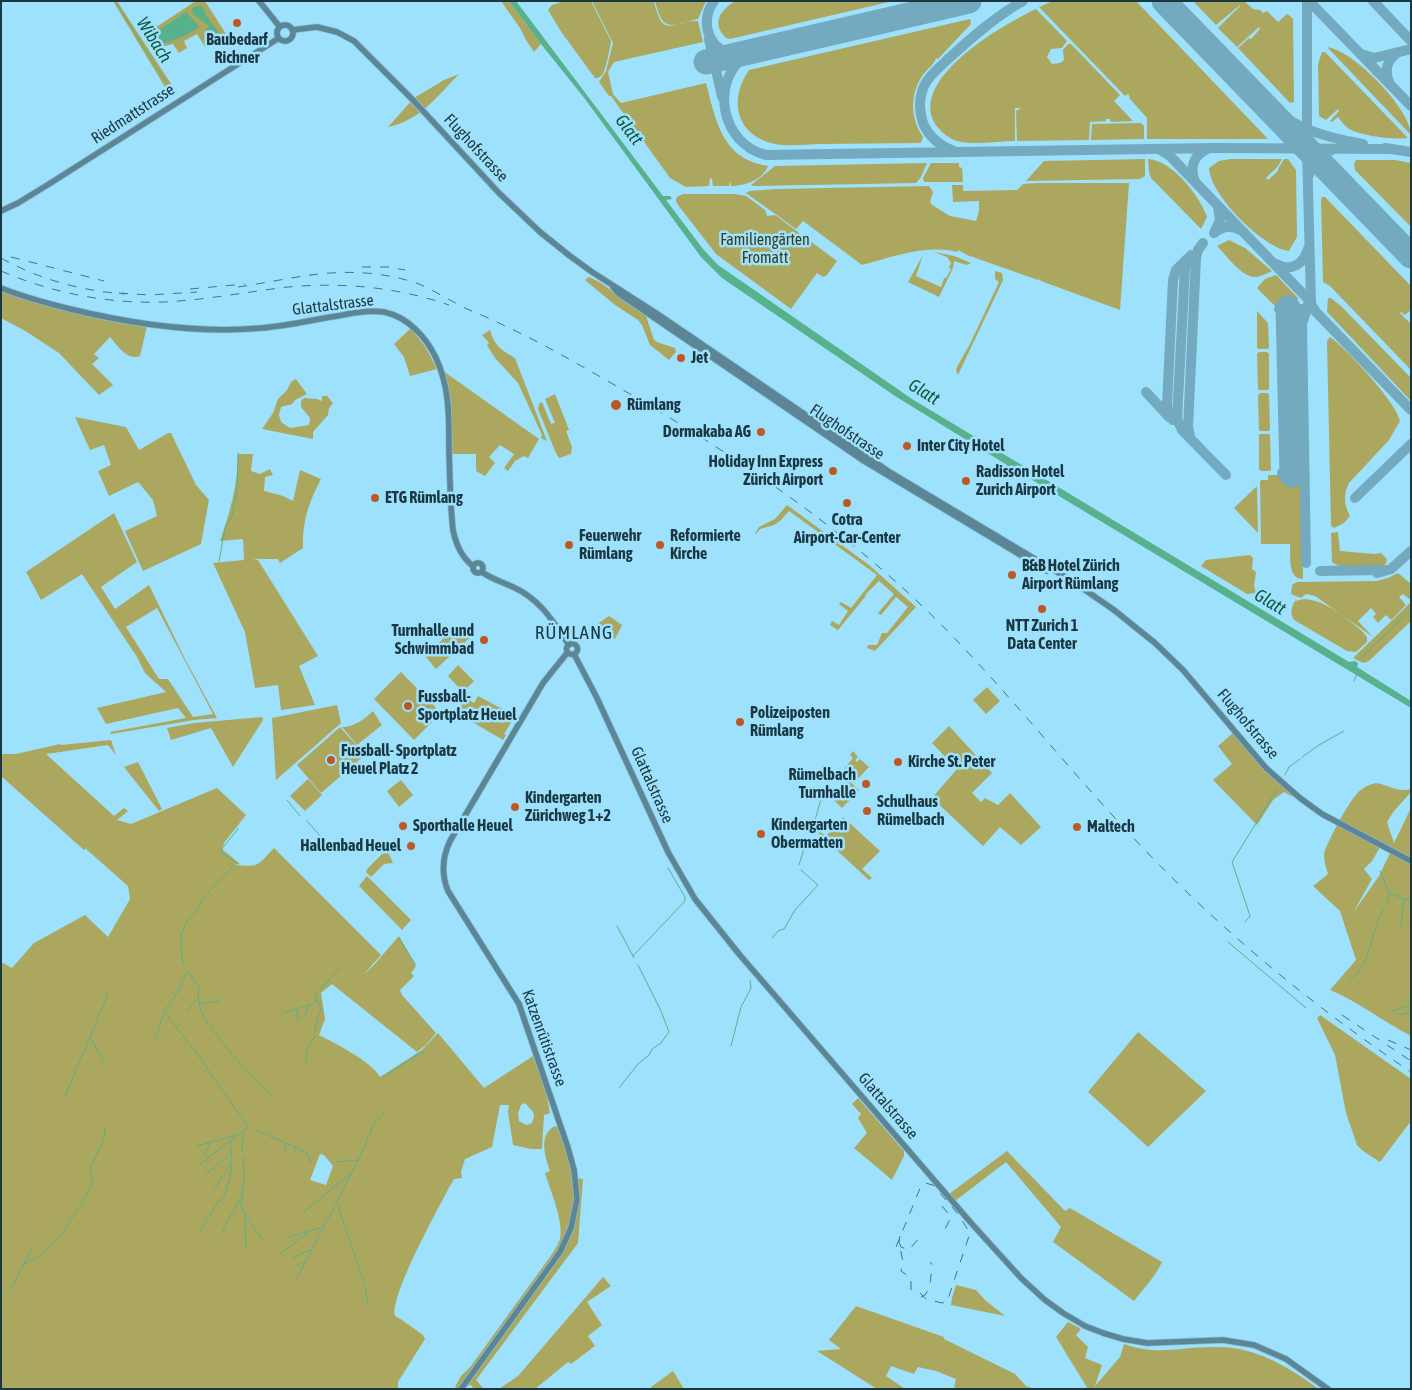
<!DOCTYPE html>
<html>
<head>
<meta charset="utf-8">
<style>
	body { margin:0 }
	#map { position:relative; width:1412px; height:1390px; overflow:hidden; background:#9ee1fc; font-family:"Asap Condensed",sans-serif }
	canvas { display:block }
	.frame { position:absolute; inset:0; border:2px solid #1b3741; pointer-events:none }
</style>
</head>
<body>
<div id="map">
<canvas width="1412" height="1390"></canvas>
<div class="frame"></div>
</div>
<script>
const g = document.querySelector('canvas').getContext('2d');
g.lineJoin = 'round';
function fill(path, color) {
  g.fillStyle = color;
  g.fill(path, 'evenodd');
}
function trace(path, color, width, dash) {
  g.strokeStyle = color;
  g.lineWidth = width;
  g.lineCap = dash ? 'butt' : 'round';
  g.setLineDash(dash || []);
  g.stroke(path);
}
function write(font, color, halo, rows, align = 'center') {
  g.font = font + ' "Asap Condensed",sans-serif';
  g.lineWidth = 5;
  g.setLineDash([]);
  g.textBaseline = 'middle';
  g.strokeStyle = halo;
  g.fillStyle = color;
  for (const [text, x, y, turn = 0] of rows) {
    g.save();
    g.translate(x, y);
    g.rotate((+turn || 0) * Math.PI / 180);
    g.textAlign = isNaN(turn) ? turn : align;
    if (halo) g.strokeText(text, 0, 0);
    g.fillText(text, 0, 0);
    g.restore();
  }
}
const green = new Path2D(`
	M113,1H117L177,93L171,97Z
	M196,1H205L226,34L205,47L197,34L184,41L187,48L179,53L173,44L156,48L155,51L150,43V31Z
	M501,1H509L541,44L534,52L526,40L520,28Z
	M564,1H591L611,41C611,44 606,68 604,71C602,76 602,75 598,78H595L562,33L548,10L552,5Z
	M592,1H654C663,41 671,20 698,21L703,42L614,62L608,72L613,94L621,103L706,83C716,121 722,159 768,166C763,180 744,186 731,186L730,181L729,186H713L712,179L710,178L709,186L686,187L670,178L611,96H609L599,82L606,71L613,43Z
	M655,1H706L698,19C671,25 663,34 655,1Z
	M735,1H893L730,39L726,38C711,23 720,11 735,1Z
	M1053,1H1136L1268,139H1147V118L1129,98L1130,97L1128,94L1125,96L1039,7Z
	M1193,1H1244L1253,9L1260,10L1263,13L1267,11L1278,22L1287,14L1289,15L1293,19L1294,102L1290,103L1238,48L1249,38L1251,39L1260,29L1259,27L1237,47L1218,28L1240,6V5L1216,25Z
	M1036,9L1067,41L1062,48L1051,49L1047,57L1052,64L1060,63L1064,60L1063,50L1068,44H1071L1120,95L1114,101L1133,121L1111,122L1110,119H1106V121L1090,122L1089,140L1017,141L1016,111L1021,108H1015V141C999,141 976,145 961,142C950,140 940,132 934,122C911,77 1004,24 1036,9Z
	M970,19L971,24L938,59L936,58C934,65 927,69 922,76C910,94 910,118 923,137L921,143C888,143 854,144 821,144C806,144 789,147 775,144C736,136 728,100 749,70Z
	M1327,47C1353,50 1411,109 1411,135Z
	M1322,52H1325L1408,138C1394,140 1362,136 1349,129C1345,126 1341,121 1338,117L1332,122L1330,121L1339,111L1338,109L1326,120L1319,116L1318,64Z
	M459,74C438,96 419,121 388,127L414,98L444,80Z
	M1141,123L1144,126V139L1091,140L1092,124Z
	M1145,159V176L1140,179L1026,181L1044,161Z
	M1148,159C1172,160 1200,196 1207,217L1201,229L1151,178L1149,172Z
	M1230,159H1282L1278,166L1266,178L1268,180L1278,171V169L1284,159H1288L1296,170L1297,237L1289,251C1263,248 1210,195 1209,168L1219,161Z
	M1356,160H1395L1411,163V227L1355,170L1354,164Z
	M927,163L921,177L916,183L754,186L751,185L775,166Z
	M931,163H959V167L962,168L963,182H924L923,178Z
	M1038,183H1129L1120,310L1041,281L1039,279L1038,280L967,255L958,250L957,252C925,244 893,257 862,265L803,221L796,229L746,193L749,191L776,189L929,186L933,192L930,202L932,205L950,216L976,221L979,211V201L953,202L952,185H963V191L1017,190L1023,184Z
	M683,194H735L746,196L765,210L767,216L775,215L837,261L827,275L823,277L817,273L791,309L716,254L678,205L676,201L677,197Z
	M1322,197H1325L1411,286V310L1405,315L1401,312L1400,313L1411,324V370L1330,286L1323,282L1321,200Z
	M1229,240L1245,248L1272,271C1267,273 1262,276 1257,277C1243,279 1226,255 1217,246Z
	M934,252L954,256L971,263L967,265L954,261L953,268L939,297L908,282L923,255L916,276L941,287L944,278H946L951,269L949,268L951,263L947,257Z
	M995,271L1002,273L1003,280L958,375L956,370L957,367L970,344L999,282L995,279Z
	M1276,275L1298,298L1297,307H1276L1257,288L1265,279Z
	M589,277L601,283L646,316L654,340C662,345 668,345 675,348L676,352L669,360L650,345L642,325L638,320L615,305L585,280Z
	M1,290L147,326L140,356C127,361 117,345 110,337L94,354L99,358L92,364L113,385L99,395L59,353L27,332L1,318Z
	M1328,298H1331L1342,307L1411,378V401L1330,315L1327,312Z
	M1257,311L1268,323L1269,348L1267,349H1259L1257,348Z
	M1285,311L1286,326L1292,327V311H1296L1299,470L1294,471V456H1288V471L1284,470L1281,312Z
	M411,328L426,348L437,369L410,376L404,357L394,344Z
	M490,330C494,345 501,350 515,358L547,441L541,438L542,435L518,383L495,358L487,345L489,343L482,335Z
	M1330,337C1346,348 1397,403 1400,421L1389,440L1349,483C1343,495 1344,505 1350,516L1344,523L1334,528L1331,526L1327,341Z
	M1259,352H1267L1269,354V388L1268,390H1259L1258,389L1257,354Z
	M444,373H446L539,439L528,458L524,456L515,461L508,471L504,468L514,454L500,445L489,457L495,463L485,476L476,471V454H452L451,414Z
	M296,379L307,394L295,400L292,404L281,407L279,415L281,422L290,428L309,425L310,418L301,407V401L304,398L317,399L322,401V396H327L333,403L329,408L328,415L313,432V439L262,429L273,413L278,399L287,390L291,382Z
	M1260,393H1268L1269,395L1270,429L1269,431H1260L1259,430L1258,395Z
	M555,394L569,430L566,431L572,447L571,454L559,458L555,451L538,409L539,404L542,402L551,424L555,423L545,399Z
	M75,417L126,427L139,450L168,433H171L196,485L209,500L201,544L143,571L125,531L157,516L153,500L138,482L109,496L98,471L111,465L104,445L90,450Z
	M1269,434L1270,435L1271,470L1269,471H1261L1259,469V435L1260,434Z
	M238,454H253L251,471L260,474L270,469L273,475L265,477L264,491L283,496L293,501L300,470L321,479C309,502 302,521 303,548L280,563L278,559H253L258,560L318,656L299,666L315,705L281,710L278,685L255,688L245,632L213,563L244,560L243,539L220,541C230,512 238,485 238,454Z
	M1268,475H1299L1301,477L1303,579C1287,579 1291,556 1290,544H1261L1260,482L1261,480H1268Z
	M1256,487H1257L1258,533L1234,508Z
	M787,505L869,565L916,607L875,651L867,648L868,645H877L882,633H887L908,607L896,597L881,615L878,613L894,594L879,581L866,594L865,597L838,630L830,625L832,621L839,625L848,611L839,604L841,602L851,608L877,575L789,511L780,521L774,525L760,529L756,534H755L759,527L775,519Z
	M114,513L137,562L101,587L115,609L149,585L185,659L217,718L194,720L111,734L110,732L186,718L178,708L106,724L97,708L166,692L145,673L137,657L82,574L41,600L26,572ZM157,608L213,714L193,717L168,679H159L126,627Z
	M1338,532L1340,551L1374,554L1381,553L1387,559L1386,564C1375,569 1341,570 1332,562L1331,533Z
	M1250,555L1253,558L1252,569L1256,572L1254,586L1256,593L1247,594L1201,566L1206,560Z
	M1398,573L1411,584V598L1409,599L1403,594L1399,597L1406,605L1391,620L1386,615L1378,623L1373,617L1376,614L1371,608L1358,621L1373,637L1315,596L1306,594L1301,598L1291,594L1292,585L1297,582L1377,581L1388,578Z
	M1304,599C1326,600 1346,618 1363,632L1367,637V642L1356,652L1347,651L1294,620C1290,613 1291,607 1295,601Z
	M1411,602V621L1369,661L1363,663L1353,658Z
	M609,616L622,625L615,639L596,625Z
	M456,626L474,634L436,669L426,657L427,655Z
	M458,665L474,681L463,692L448,676Z
	M401,672L441,713L414,740L374,699Z
	M987,687L1000,701L986,714L973,700Z
	M478,696L515,716L504,734L506,735L503,740L452,710L453,709L458,711L466,698L474,703Z
	M337,705L341,723L276,780L272,718Z
	M373,711L382,725L357,745L342,727C354,727 365,719 373,711Z
	M262,717L263,720L233,767L211,728L171,740L167,728L194,723Z
	M949,726L992,773L972,793L981,802L985,798L998,805L1010,793L1041,827L1021,845L1000,827L983,846L932,798L957,769L932,743Z
	M340,727L365,755L321,793L297,765Z
	M1233,733L1299,800L1284,792L1273,800L1257,825L1213,780L1232,764L1218,746Z
	M111,740L116,755L108,745L46,754L114,816L124,808L128,811L117,820L131,824L217,788L246,815L224,843L222,849L240,864L234,865C260,867 257,866 274,848L381,955L364,974L373,966L399,936L416,966L411,973L414,976L400,990L402,995L436,1033L426,1045L417,1052L332,984L321,993L325,1019L319,1035C336,1044 371,1061 380,1077L422,1050L438,1033L484,1088L533,1056L546,1091L550,1113L544,1115L542,1149H531L513,1145L508,1112L509,1105H500L492,1147L465,1159L461,1172L462,1178L454,1179L450,1186C438,1209 390,1295 395,1316L402,1320L423,1335L425,1339L398,1382V1389H1V962L12,968L34,943L85,915L108,937L130,899L128,886L86,849L87,847L84,850L1,776V754H16L60,744L61,745ZM525,1103C532,1111 537,1113 532,1123L526,1125L519,1121L518,1113L521,1105ZM320,1154L324,1155L333,1166L326,1185L310,1180Z
	M853,751L858,757L855,760L857,762L860,759L869,767L854,783L850,779L848,780L859,790L842,808L832,798L847,782L839,775L853,758L850,755Z
	M138,762L162,809L159,811L124,767Z
	M308,779L322,795L305,811L290,796Z
	M401,780L413,795L399,807L387,791Z
	M1376,783C1389,785 1398,793 1411,789V792L1394,811L1387,822L1394,843L1411,808V1036C1384,1022 1359,1002 1330,990L1356,960L1340,911L1313,886L1328,874C1326,867 1324,862 1324,854C1326,844 1348,803 1356,795C1361,788 1368,785 1376,783ZM1382,844L1392,849L1379,876L1353,913L1372,879L1364,869L1372,861Z
	M843,817L880,851L862,869L872,878L869,880L818,833L819,831L826,836Z
	M388,852L393,863L384,864L371,877L366,872L367,869L382,854Z
	M367,876L411,920L402,930L359,886Z
	M1320,1015L1411,1079V1121L1380,1162L1363,1151L1357,1145L1346,1113L1335,1055L1317,1018Z
	M1138,1032L1206,1091L1148,1147L1088,1092Z
	M858,1098L904,1151V1156L892,1180L854,1148L867,1133L858,1118L861,1114L852,1104Z
	M555,1126L560,1129L574,1178L583,1179L578,1243L476,1380L484,1389H474L471,1385L467,1386L464,1389H458L455,1387L461,1376L471,1366L550,1257C554,1251 558,1245 560,1239C564,1221 550,1190 545,1173L550,1171C545,1156 538,1135 555,1126Z
	M1007,1151L1065,1211L1070,1208L1162,1262C1155,1277 1144,1288 1134,1301L1053,1242L1061,1227L1006,1162L955,1201L949,1194Z
	M603,1277L611,1286L587,1302L602,1325L588,1336L595,1346L571,1364L568,1362L535,1389H499L518,1376Z
	M956,1285L976,1290L985,1300L1005,1316L951,1305L952,1298Z
	M856,1306L944,1337V1339L1015,1374L1026,1386L1035,1389H958L954,1387L956,1379L936,1371L918,1367L914,1374L891,1366L886,1376L905,1389H877L817,1351L841,1349L829,1340Z
	M1068,1322L1081,1329L1076,1335L1088,1347L1085,1358L1102,1365L1095,1386L1120,1357L1124,1344C1158,1356 1179,1347 1213,1347C1255,1346 1285,1365 1319,1389H1088L1056,1337Z
	M673,1371L684,1389H652L651,1387Z`);
const water = new Path2D(`
	M509,1H516L663,196H670L672,199L666,200L703,249L718,265L912,399L1349,662L1355,661L1358,663L1357,667L1411,701V708L1029,478L1027,475L1010,467L1008,470L1006,469L1007,465L895,396L722,278L701,257L585,99L541,44Z
	M196,6H202C205,15 212,24 218,32L217,36L212,37L208,35L206,29L209,26L193,14L192,9Z
	M186,12L199,26L198,28C187,34 170,45 157,43L153,34Z`);
const stream = new Path2D(`
	M115,1L172,92
	M219,561L225,528L232,516L237,490L238,453
	M1361,658L1411,610
	M1354,681L1357,674
	M1302,757L1319,745L1344,731
	M1285,775L1289,767L1300,759
	M287,800L300,816
	M815,820L821,799
	M307,821L322,838L326,839
	M237,863L223,854L221,850L238,829
	M799,865L804,849
	M1380,871L1389,893L1387,903
	M1389,893L1411,901
	M207,894L232,867
	M1245,922L1250,916L1232,862L1278,788
	M1410,923L1411,919
	M617,926L633,956
	M1401,926L1404,899
	M399,938L415,964
	M772,938L778,931L784,929L795,910L818,885L801,870
	M1228,942L1306,1008
	M634,958L633,956L685,901V897L668,868
	M184,965C179,950 179,931 189,918C192,915 193,917 195,913C199,907 201,902 206,896
	M188,972L199,987C197,1001 200,1012 208,1024
	M1349,981C1374,963 1369,930 1385,907
	M199,1004L220,1001
	M297,1009L298,1021
	M1393,1011L1411,1005
	M186,1012L197,999
	M165,1013L188,1042
	M283,1013L312,1004L316,1000
	M1399,1014L1411,1013
	M304,1018L309,1005
	M210,1027L231,1053L272,1097
	M315,1032L316,1022L321,1009L315,997L317,993L340,968
	M156,1037L165,1010L177,993L187,971
	M91,1039L105,1064
	M190,1044L247,1125V1128L199,1165
	M731,1046L741,1007L751,988L750,980
	M306,1061L307,1049L315,1036
	M388,1074L423,1051
	M619,1088L638,1064L649,1055L652,1049L661,1043L669,1032L661,1011L638,965
	M65,1096L108,994
	M254,1129L308,1153L311,1163
	M370,1133L373,1125L384,1113
	M197,1146L237,1135
	M285,1150L286,1143
	M242,1151L244,1132
	M295,1153V1146
	M204,1155L211,1142
	M243,1157L244,1180L241,1206L245,1215L262,1239
	M337,1162L358,1160
	M205,1175L232,1152
	M213,1192L231,1163
	M338,1206L344,1224
	M79,1207L93,1183L90,1169L104,1138L105,1128
	M304,1212L351,1173
	M245,1215L246,1247
	M345,1226L364,1282
	M200,1231L218,1202L225,1196L230,1178L232,1159L230,1141
	M222,1233L241,1196
	M287,1238L322,1227
	M279,1255L310,1231
	M292,1258L312,1249
	M24,1264C49,1254 64,1232 77,1210
	M297,1265L303,1263
	M297,1278L361,1155L368,1137
	M365,1286L368,1303
	M10,1291L33,1246
	M1,1326L3,1325`);
const taxiway = new Path2D(`
	M714,1C696,25 714,60 744,53
	M933,1L951,3L969,1
	M1169,1L1176,13
	M1307,1V149L1311,303
	M1309,1L1411,106
	M1373,1L1411,41
	M709,39L722,97
	M765,49C759,50 752,51 747,55C708,81 722,145 766,155L1214,148L1390,149
	M1361,54L1374,58L1411,49
	M1390,84C1384,72 1386,61 1397,53
	M1252,93C1288,125 1316,136 1363,144
	M1285,148L1299,139L1307,126
	M1385,148L1411,152
	M1159,149L1170,156L1307,298L1316,312L1411,410
	M954,151C940,146 929,137 923,123C919,111 919,98 924,86C929,75 939,68 947,60C971,38 995,17 1023,1
	M1309,175C1313,162 1320,154 1332,150
	M1195,181C1189,168 1194,154 1208,149
	M1218,207L1220,220L1214,233C1222,226 1231,225 1240,230
	M1191,255L1187,260L1185,268L1177,419L1182,430L1226,475
	M1276,264C1291,272 1303,265 1308,249
	M1279,309H1307L1308,304
	M1146,392L1169,417
	M1173,420L1168,413L1167,405L1173,280L1176,270L1187,259
	M1190,437L1188,427L1196,258L1198,250L1203,243
	M1282,473H1305
	M1355,498L1411,444
	M1306,563L1302,324L1310,299
	M1320,571L1383,570
	M1377,573L1391,569L1411,551`);
const runway = new Path2D(`
	M1164,1L1411,256
	M706,62L969,1
	M1288,308L1292,475`);
const secondary = new Path2D(`
	M259,1L280,27
	M277 33a8 8 0 1 1 16 0a8 8 0 1 1-16 0Z
	M292,30L317,27L337,32L354,41L411,98L499,193L540,232L570,256L592,272L656,313L888,471L1072,581L1114,610L1155,643L1183,670L1266,768L1300,798L1322,814L1411,861
	M1,211L18,203L49,184L279,38
	M613,287L618,293L864,461L1047,571
	M1,288C23,297 46,303 70,309C132,324 197,334 261,328C288,326 316,319 343,315C357,312 370,310 384,312C408,317 426,337 436,358C450,388 449,419 449,451C450,477 450,504 453,530C456,545 461,557 473,566
	M473 568a5 5 0 1 1 10 0a5 5 0 1 1-10 0Z
	M482,572C491,579 503,582 513,587C540,599 553,621 569,645
	M566.5 649a5.5 5.5 0 1 1 11 0a5.5 5.5 0 1 1-11 0Z
	M574,654L597,698L668,852L695,899L739,954L972,1224L1021,1278L1045,1300L1063,1313L1085,1326L1103,1333L1123,1339L1147,1343L1223,1340L1254,1345L1286,1359L1328,1389
	M461,1389L560,1252L571,1228L577,1199L574,1170L568,1148L519,1004L448,891C441,874 442,858 450,841L543,683L567,653`);
const rail = new Path2D(`
	M11,257L104,281
	M1,258C38,279 82,291 125,294
	M362,267H388L405,270
	M1,271C52,293 108,304 164,302C205,300 246,292 288,287C342,282 397,287 449,305
	M238,287C287,280 325,268 376,274C391,276 405,279 419,284C435,291 449,300 465,308C478,314 492,319 505,326C529,337 553,350 576,363C697,431 817,507 918,602C993,673 1056,755 1126,830C1211,922 1307,1002 1411,1072
	M190,289L245,284
	M119,293L149,295L197,292
	M1342,1015L1411,1061
	M1388,1040L1411,1050
	M942,1206L951,1217L944,1231
	M899,1242L901,1247L909,1250L919,1238L924,1237
	M896,1247L921,1186L925,1183L933,1185L958,1214L970,1233L947,1302L942,1303L926,1299L920,1293L911,1290V1278L901,1271L903,1262L899,1242L900,1236
	M921,1297L925,1295C931,1287 932,1273 931,1262`);
const markers = [
	[237,23,5,"#bc5823"],
	[681,358,5,"#bc5823"],
	[616,405,6,"#bc5823"],
	[761,432,5,"#bc5823"],
	[907,446,5,"#bc5823"],
	[833,471,5,"#bc5823"],
	[966,481,5,"#bc5823"],
	[375,498,5,"#bc5823"],
	[847,503,5,"#bc5823"],
	[569,545,5,"#bc5823"],
	[660,545,5,"#bc5823"],
	[1012,575,5,"#bc5823"],
	[1042,609,5,"#bc5823"],
	[484,640,5,"#bc5823"],
	[408,706,5,"#bc5823"],
	[740,722,5,"#bc5823"],
	[331,760,5,"#bc5823"],
	[898,762,5,"#bc5823"],
	[866,784,5,"#bc5823"],
	[515,807,5,"#bc5823"],
	[867,811,5,"#bc5823"],
	[403,826,5,"#bc5823"],
	[1077,827,5,"#bc5823"],
	[761,834,5,"#bc5823"],
	[411,846,5,"#bc5823"]
];
const poiNames = [
	["Baubedarf",237,40,"center"],
	["Richner",237,58,"center"],
	["Jet",691,358],
	["Rümlang",627,405],
	["Dormakaba AG",751,432,"right"],
	["Inter City Hotel",917,446],
	["Holiday Inn Express",823,462,"right"],
	["Zürich Airport",823,480,"right"],
	["Radisson Hotel",976,472],
	["Zurich Airport",976,490],
	["ETG Rümlang",385,498],
	["Cotra",847,520,"center"],
	["Airport-Car-Center",847,538,"center"],
	["Feuerwehr",579,536],
	["Rümlang",579,554],
	["Reformierte",670,536],
	["Kirche",670,554],
	["B&B Hotel Zürich",1022,566],
	["Airport Rümlang",1022,584],
	["NTT Zurich 1",1042,626,"center"],
	["Data Center",1042,644,"center"],
	["Turnhalle und",474,631,"right"],
	["Schwimmbad",474,649,"right"],
	["Fussball-",418,697],
	["Sportplatz Heuel",418,715],
	["Polizeiposten",750,713],
	["Rümlang",750,731],
	["Fussball- Sportplatz",341,751],
	["Heuel Platz 2",341,769],
	["Kirche St. Peter",908,762],
	["Rümelbach",856,775,"right"],
	["Turnhalle",856,793,"right"],
	["Kindergarten",525,798],
	["Zürichweg 1+2",525,816],
	["Schulhaus",877,802],
	["Rümelbach",877,820],
	["Kindergarten",771,825],
	["Obermatten",771,843],
	["Sporthalle Heuel",413,826],
	["Maltech",1087,827],
	["Hallenbad Heuel",401,846,"right"]
];
const streetNames = [
	["Riedmattstrasse",133,114,-33],
	["Flughofstrasse",476,148,47],
	["Glattalstrasse",333,305,-7],
	["Flughofstrasse",847,432,34],
	["Flughofstrasse",1248,724,50],
	["Glattalstrasse",652,785,66],
	["Katzenrütistrasse",544,1038,70],
	["Glattalstrasse",888,1106,49]
];
const parkNames = [
	["Familiengärten",765,240],
	["Fromatt",765,258]
];
const waterNames = [
	["Wibach",154,40,58],
	["Glatt",629,130,53],
	["Glatt",924,392,32],
	["Glatt",1270,602,31]
];
const quarterNames = [
	["RÜMLANG",574,633]
];
fill(green, '#aca75e');
fill(water, '#57b18d');
trace(stream, '#57b18d', 1);
trace(taxiway, '#74aabf', 10);
trace(runway, '#74aabf', 25);
trace(secondary, '#84bfd7', 7);
trace(secondary, '#5c8696', 5.5);
trace(rail, '#497282', 1, [9, 9]);
for (const [x, y, r, color] of markers) {
  const dot = new Path2D();
  dot.arc(x, y, r, 0, 2 * Math.PI);
  g.fillStyle = color;
  g.fill(dot);
  trace(dot, '#9ee1fc', 2);
}
write('bold 16px', '#1b3741', '#9ee1fc', poiNames, 'left');
write('16px', '#1b3741', '#9ee1fc', streetNames);
write('16px', '#3d3a17', '#9ee1fc', parkNames);
write('italic 18px', '#0f583f', '#9ee1fc', waterNames);
g.letterSpacing = '1px';
write('19px', '#1b3741', '#9ee1fc', quarterNames);
g.letterSpacing = '0px';
</script>
</body>
</html>
